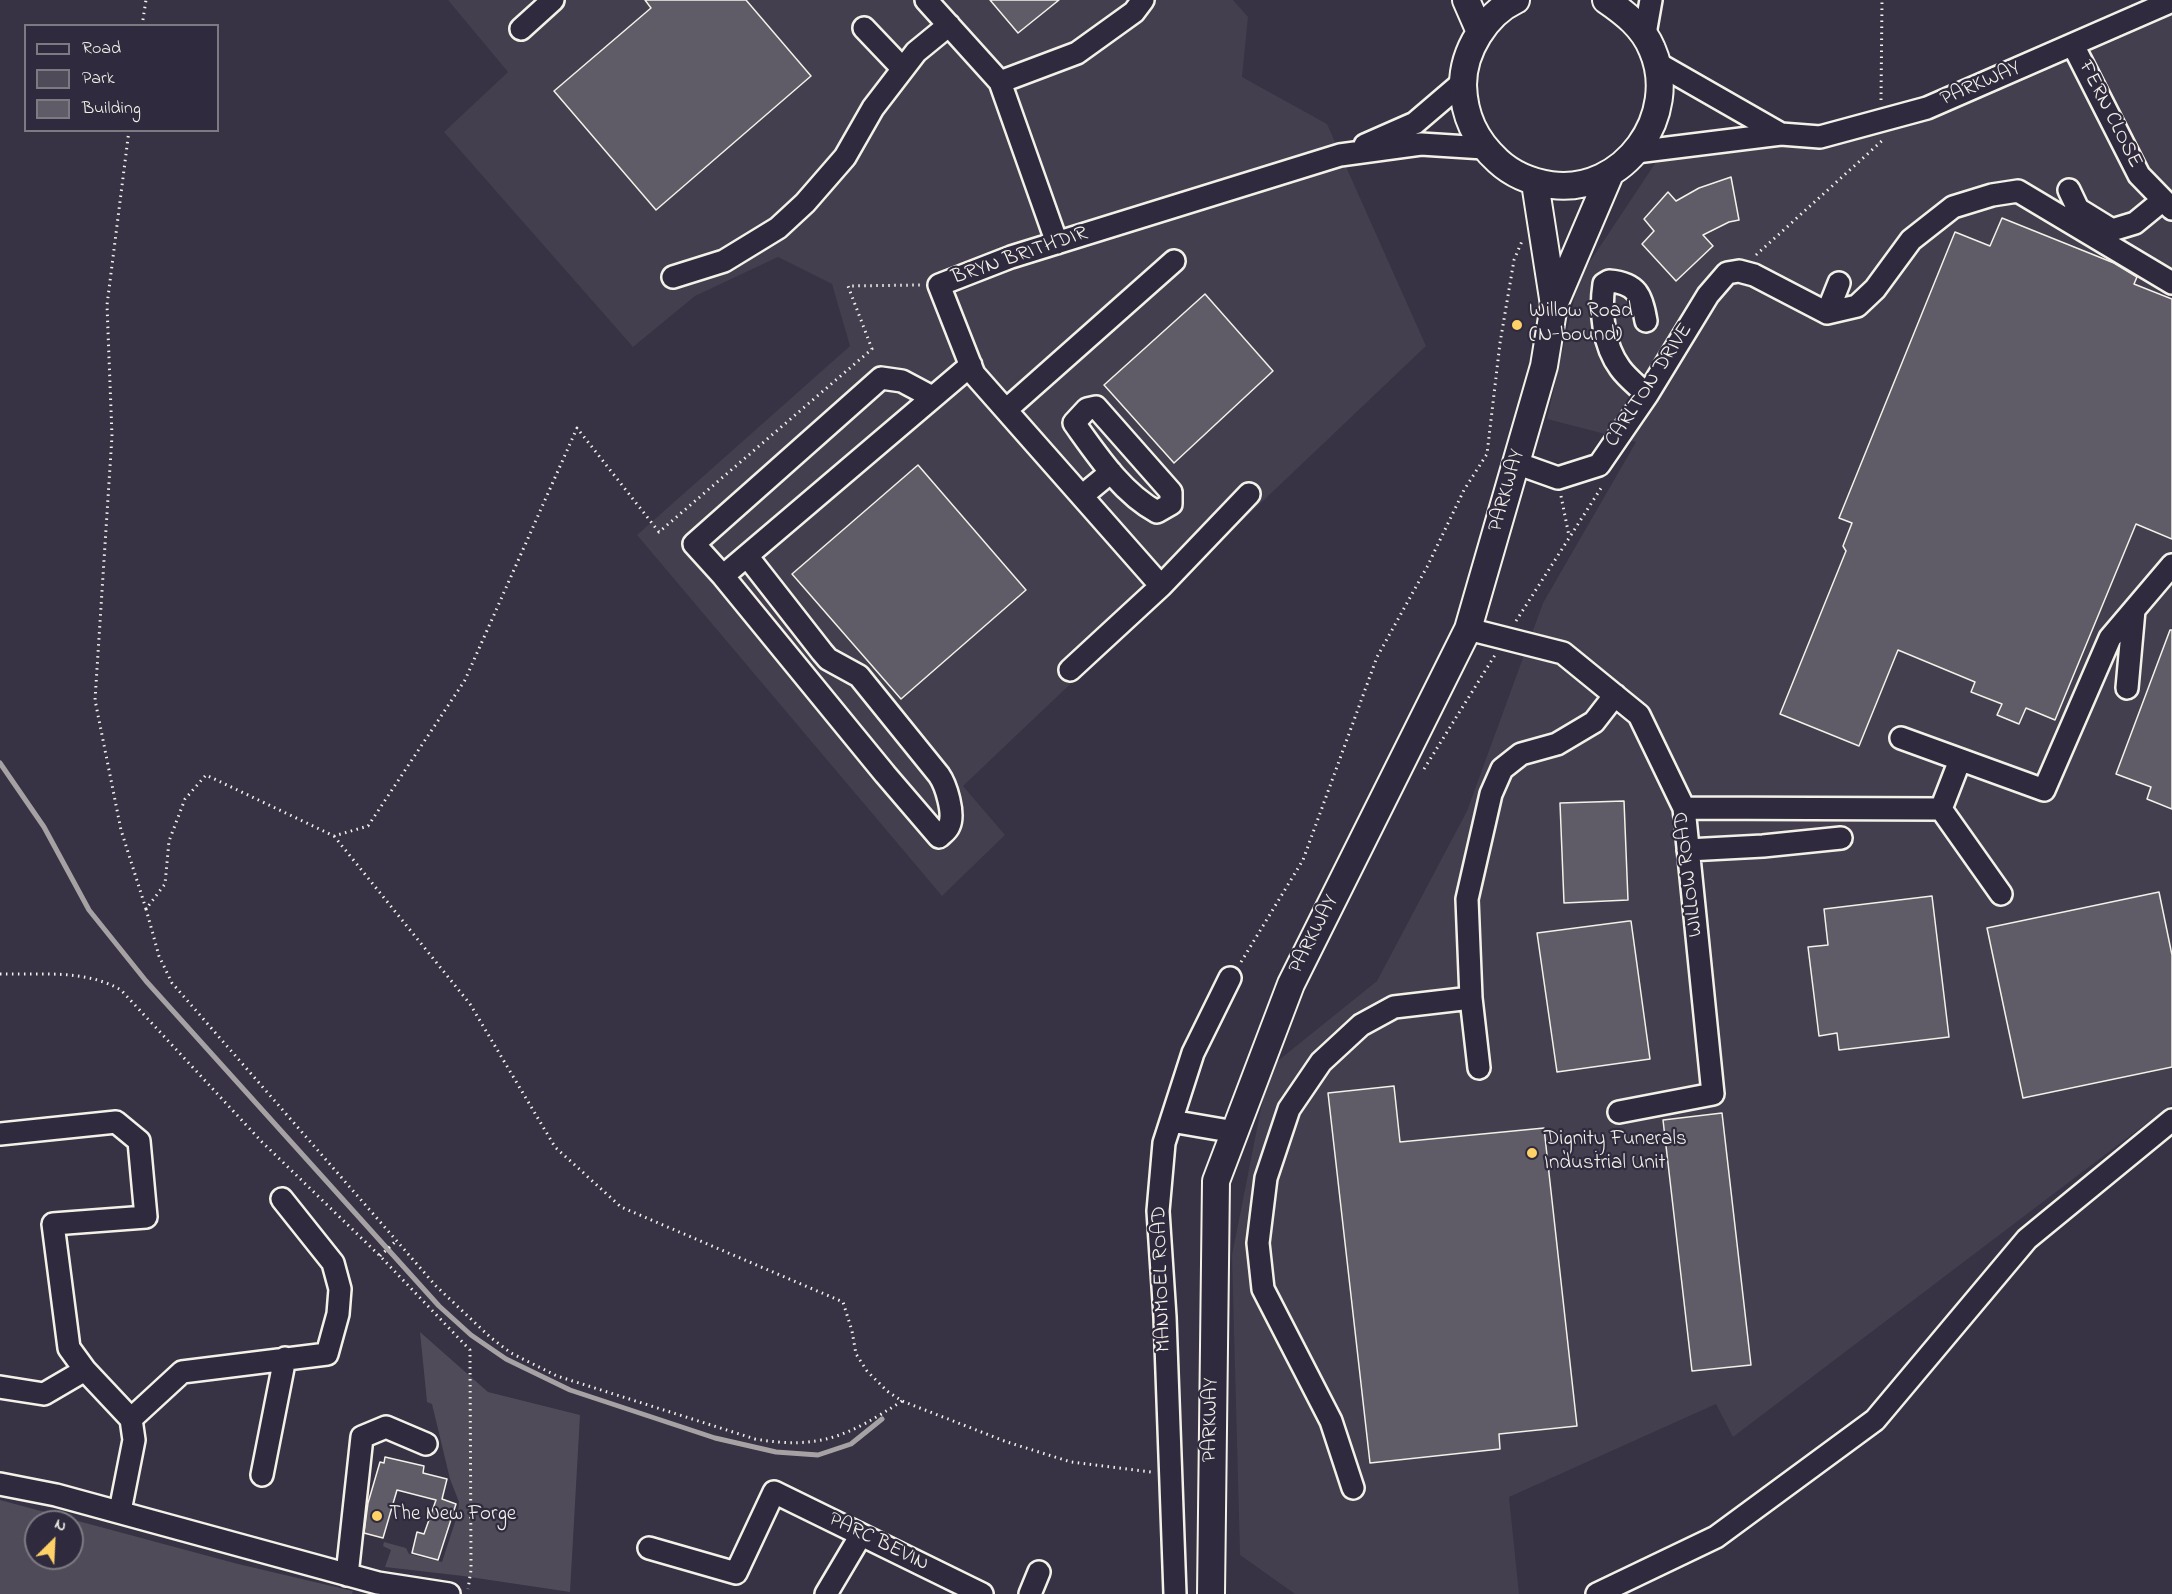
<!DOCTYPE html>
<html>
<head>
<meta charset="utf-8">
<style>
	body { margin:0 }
	#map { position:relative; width:2172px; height:1594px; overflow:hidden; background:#373244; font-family:"Indie Flower",sans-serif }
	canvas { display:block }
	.legend { position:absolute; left:24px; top:24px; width:195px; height:108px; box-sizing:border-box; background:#2f2a3d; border:2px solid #7e7a81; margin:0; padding:8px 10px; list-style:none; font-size:18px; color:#f4f1e8 }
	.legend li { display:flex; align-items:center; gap:12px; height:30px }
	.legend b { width:30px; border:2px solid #7e7a81 }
	.north { position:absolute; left:24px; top:1510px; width:60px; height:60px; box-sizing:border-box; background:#2f2a3d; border:2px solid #7e7a81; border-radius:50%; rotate:24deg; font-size:16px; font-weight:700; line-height:24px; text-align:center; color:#f4f1e8 }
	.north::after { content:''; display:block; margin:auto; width:21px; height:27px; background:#ffd166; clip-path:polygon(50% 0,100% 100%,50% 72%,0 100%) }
</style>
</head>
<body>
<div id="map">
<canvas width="2172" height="1594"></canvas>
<ul class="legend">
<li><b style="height:8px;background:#2f2a3d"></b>Road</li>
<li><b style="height:16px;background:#504b59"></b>Park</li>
<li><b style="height:16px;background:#5f5c67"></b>Building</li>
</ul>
<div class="north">N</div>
</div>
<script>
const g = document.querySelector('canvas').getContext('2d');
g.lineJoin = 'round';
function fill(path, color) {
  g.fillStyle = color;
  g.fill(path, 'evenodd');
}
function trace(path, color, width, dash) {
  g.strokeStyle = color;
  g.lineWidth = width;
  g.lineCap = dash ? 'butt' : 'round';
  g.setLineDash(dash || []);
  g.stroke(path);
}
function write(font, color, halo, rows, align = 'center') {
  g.font = font + ' "Indie Flower",sans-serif';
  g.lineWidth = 4.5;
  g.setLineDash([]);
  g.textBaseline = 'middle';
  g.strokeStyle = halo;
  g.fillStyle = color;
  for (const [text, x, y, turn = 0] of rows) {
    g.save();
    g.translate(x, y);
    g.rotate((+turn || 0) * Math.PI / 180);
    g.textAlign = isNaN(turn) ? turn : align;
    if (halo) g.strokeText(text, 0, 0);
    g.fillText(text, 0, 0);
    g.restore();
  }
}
const built = new Path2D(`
	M448,0H1233L1248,17L1242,77L1327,124L1426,346L963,786L1005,835L942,896L637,535L850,346L832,284L778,257L695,296L633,347L444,132L508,72Z
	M2142,0H2172V1104L1733,1437L1716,1404L1509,1497L1519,1594H1295L1240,1555L1232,1255L1269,1068L1377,981L1467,811L1543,603L1636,442L1547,419L1579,278L1660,156L1880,116Z`);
const green = new Path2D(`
	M420,1332L488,1392L580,1415L570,1592L463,1576L385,1567L391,1550L383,1546L384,1542L406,1548L409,1554L442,1562L458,1513L459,1502L450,1479L432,1404L427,1402Z
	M0,1500L238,1564L353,1591L352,1594H0ZM36,1522H72V1558H36Z`);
const stream = new Path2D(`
	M0,763L44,827L89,910L146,981L439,1306L471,1335L506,1359L570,1390L715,1438L776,1452L818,1455L851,1444L882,1419`);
const building = new Path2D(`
	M645,0H746L811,76L656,210L554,91L651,8Z
	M990,0H1059L1018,33Z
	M1731,177L1739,220L1729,222L1703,235L1713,246L1676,281L1642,244L1654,231L1644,219L1668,192L1676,201L1699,188Z
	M2002,218L2114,263L2137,277L2134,284L2172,299V539L2136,524L2055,720L2026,708L2019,724L1997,715L2002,704L1971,692L1975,682L1898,650L1859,746L1780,714L1846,551L1843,546L1852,523L1839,518L1955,232L1990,246Z
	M1205,294L1273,371L1174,463L1104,385Z
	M918,465L1026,590L901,699L792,574Z
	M2170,630H2172V809L2147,799L2151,787L2116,774Z
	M1624,801L1628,900L1564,903L1560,803Z
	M2159,892L2172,955V1067L2023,1098L1987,928Z
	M1932,896L1949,1037L1839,1050L1837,1033L1819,1036L1808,947L1828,945L1824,909Z
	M1629,921H1631L1650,1059L1557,1072L1537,933Z
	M1394,1086L1400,1142L1544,1128L1577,1426L1499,1434L1500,1449L1370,1463L1328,1093Z
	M1722,1113L1751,1365L1692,1371L1663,1120Z
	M385,1457L424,1466L423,1473L447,1479L442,1499L456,1504L438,1560L412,1553L417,1532L424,1534L436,1500L397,1490L383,1538L364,1533L368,1503L380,1462L384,1463Z`);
const path = new Path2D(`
	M142,26L146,0
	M1881,100L1882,0
	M129,130L107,305L112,436L95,700L121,830L146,909
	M1756,255L1884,139
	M1561,496L1569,536
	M1516,621L1603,485
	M1424,769L1495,655
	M334,836L470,1004L555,1147L621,1207L843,1302L852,1331L856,1354L867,1371L887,1391L902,1401L1007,1442L1071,1462L1151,1472
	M1241,962L1303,860L1377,657L1427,567L1464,490L1487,454L1500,343L1514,260L1522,241
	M0,974C41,975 85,969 121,990L262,1142L380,1256L470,1350L471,1570L468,1589
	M380,1256L396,1241
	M902,1401C848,1436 820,1450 755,1439L557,1376L511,1353L490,1337L436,1286L172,983L159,956L146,909L165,884L169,841L185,799L206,775L334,836L368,826L465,680L577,428L659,532L872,349L848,286L920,285`);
const minor = new Path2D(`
	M926,0L1000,82L1057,243
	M864,28L903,69
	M521,29L553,0
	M1645,34L1651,0
	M2073,45L2139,175L2172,209
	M1657,63L1781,134
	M1000,82L1077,53L1134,12L1143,0
	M1365,145L1415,123L1463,82
	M1636,152L1781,134L1820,137L1927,108L2172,1
	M2069,190L2078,209L2112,230L2135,223L2163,200
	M673,277L724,261L778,228L805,203L845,157L873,108L916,52L949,25
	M1827,313L1857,306L1875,289L1911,240L1953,207L1992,195L2018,191L2172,283
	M1646,321C1642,296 1637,283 1609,281L1604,284C1600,311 1603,345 1620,368C1627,378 1638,386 1647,395
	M932,397L902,381L881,378L694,544L723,576L971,365
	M1096,407L1171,492V504L1157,512C1122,493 1097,455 1074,423L1087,409Z
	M1006,410L1174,261
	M1516,463L1558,478L1599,465L1647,395L1708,295L1727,273L1739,271L1754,275L1827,313L1839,283
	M1082,496L1111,472
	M723,576L885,774L939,837C943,833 947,831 949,826C955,814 946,785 939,775L859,676L828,659L822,652L747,556
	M1161,586L1249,494
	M1468,629L1563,653L1639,715L1684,808L1713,1094L1619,1112
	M1070,670L1161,586L974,374L939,285L1011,257L1340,155L1421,144L1484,148
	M2127,688L2134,610
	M1901,738L2044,790L2110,638L2172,565
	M1960,760L1941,809L2001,894
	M1684,808L1941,809
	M1688,850L1763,846L1841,838
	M1471,998L1479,1068
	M1171,1121L1235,1132
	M0,1134L116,1122L139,1141L146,1217L53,1224L69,1348L85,1370L131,1419L134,1440L120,1511
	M0,1387L44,1394L85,1370
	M131,1419L182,1372L327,1354L338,1314L340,1289L333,1263L282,1199
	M262,1475L285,1358
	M0,1484L56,1495L378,1583L449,1594
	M1353,1488L1331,1421L1263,1289L1258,1243L1266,1178L1289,1109L1321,1062L1361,1025L1394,1007L1471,998L1467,899L1491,794L1502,769L1521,754L1557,744L1594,722L1615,695
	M649,1548L736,1573L774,1492L982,1594
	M347,1575L362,1437L386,1427L426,1444
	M826,1594L861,1535
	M1030,1594L1039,1572
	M1175,1594L1165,1317L1158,1211L1164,1143L1193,1053L1230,978
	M1597,1594L1716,1537L1875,1420L2027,1239L2172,1120`);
const major = new Path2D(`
	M1466,0L1480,32
	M1516,0C1486,14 1463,51 1463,85C1464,116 1475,140 1498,161C1512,174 1531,182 1551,185C1624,195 1681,115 1652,49C1643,27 1625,13 1606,0
	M1535,183L1554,305
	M1211,1594L1216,1181L1291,984L1468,629L1544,366L1554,305L1610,174`);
const markers = [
	[1517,325,6,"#ffd166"],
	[1532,1153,6,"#ffd166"],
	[377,1516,6,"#ffd166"]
];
const streetNames = [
	["PARKWAY",1981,85,-23],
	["FERN CLOSE",2109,115,63],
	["BRYN BRITHDIR",1020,257,-19],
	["CARLTON DRIVE",1650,386,-57],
	["PARKWAY",1508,491,-74],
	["WILLOW ROAD",1690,874,-97],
	["PARKWAY",1315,935,-63],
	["MANMOEL ROAD",1163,1279,-92],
	["PARKWAY",1212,1420,-89],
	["PARC BEVIN",878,1543,26]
];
const poiNames = [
	["Willow Road",1529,313],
	["(N-bound)",1529,337],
	["Dignity Funerals",1544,1141],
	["Industrial Unit",1544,1165],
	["The New Forge",389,1516]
];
fill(built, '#433f4e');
fill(green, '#504b59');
trace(stream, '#a6a2a4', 5);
fill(building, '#5f5c67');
trace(building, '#f4f1e8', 1.5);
trace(minor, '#f4f1e8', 26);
trace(major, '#f4f1e8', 30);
trace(path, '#f4f1e8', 3, [1.5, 4.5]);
trace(minor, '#2f2a3d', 21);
trace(major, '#2f2a3d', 26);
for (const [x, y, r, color] of markers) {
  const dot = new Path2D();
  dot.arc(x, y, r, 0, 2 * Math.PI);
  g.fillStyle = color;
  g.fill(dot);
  trace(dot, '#2f2a3d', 2);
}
write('21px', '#f4f1e8', '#2f2a3d', streetNames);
write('21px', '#f4f1e8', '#2f2a3d', poiNames, 'left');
</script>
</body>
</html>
